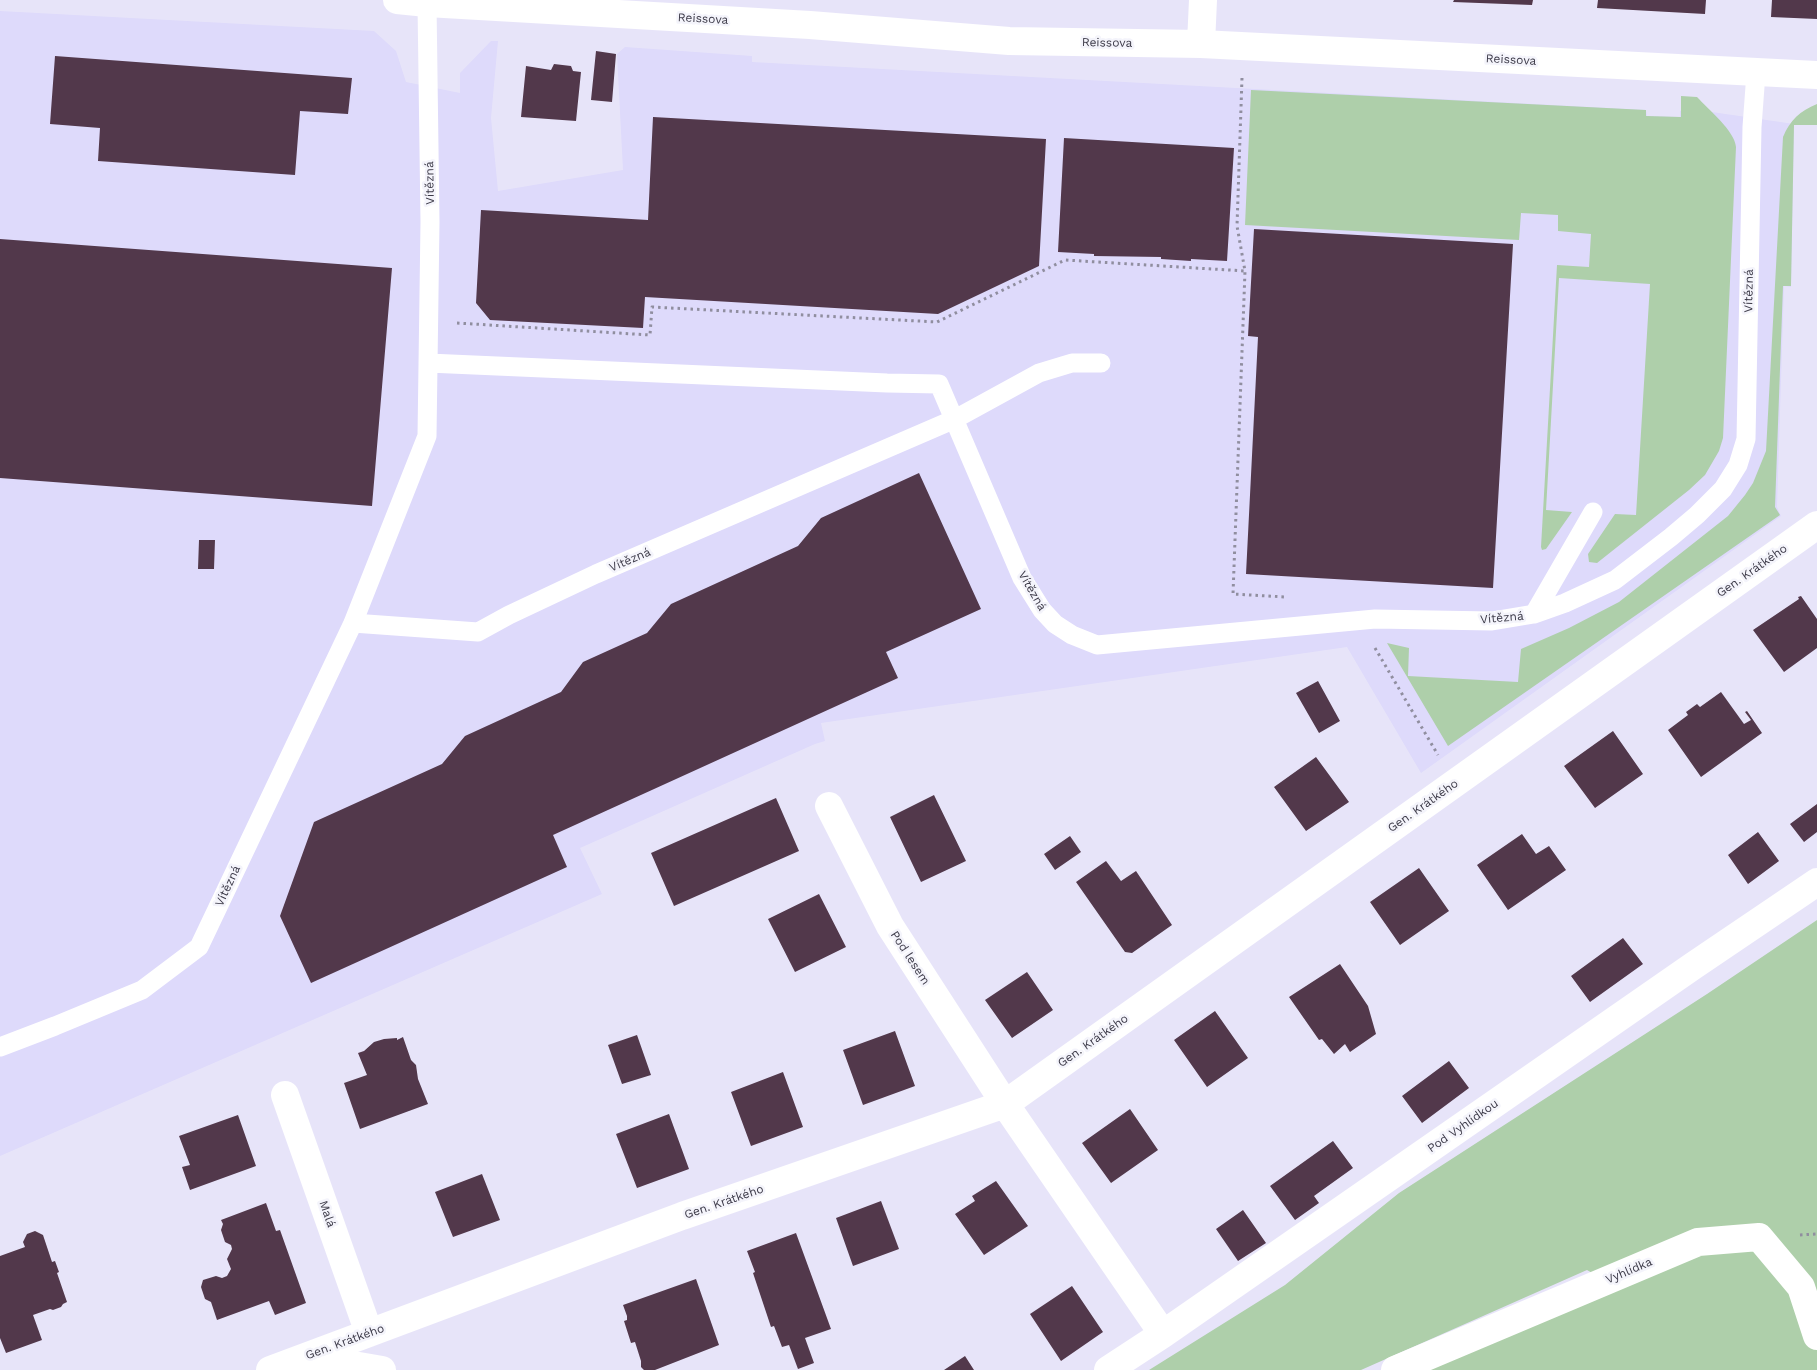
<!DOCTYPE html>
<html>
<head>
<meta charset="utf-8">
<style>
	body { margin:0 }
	canvas { display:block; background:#e7e4f9 }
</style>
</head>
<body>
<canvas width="1817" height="1370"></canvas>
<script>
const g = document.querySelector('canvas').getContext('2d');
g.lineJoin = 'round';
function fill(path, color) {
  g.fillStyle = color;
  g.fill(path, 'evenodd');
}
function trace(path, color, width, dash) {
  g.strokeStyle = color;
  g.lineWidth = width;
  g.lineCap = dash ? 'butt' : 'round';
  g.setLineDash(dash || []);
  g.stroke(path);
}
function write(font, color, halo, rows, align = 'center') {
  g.font = font + ' "Work Sans",sans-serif';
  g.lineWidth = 5;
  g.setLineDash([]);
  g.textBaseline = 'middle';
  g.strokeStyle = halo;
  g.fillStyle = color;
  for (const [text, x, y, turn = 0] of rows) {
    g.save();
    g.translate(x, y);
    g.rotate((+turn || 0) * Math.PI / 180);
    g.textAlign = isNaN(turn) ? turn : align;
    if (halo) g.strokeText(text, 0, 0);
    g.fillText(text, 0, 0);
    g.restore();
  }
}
const built = new Path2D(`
	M0,11L374,31L396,51L406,82L460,93V73L491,41H498L491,118L498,191L623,170L617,54L625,47L752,56V62L1646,110L1647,116L1680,117V111L1712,112L1794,124L1791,287L1784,286L1777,507L1781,516L1421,773L1347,647L821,723L825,741L815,744L580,848L602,894L0,1156Z`);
const green = new Path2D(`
	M1251,90L1646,110V116L1681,117V96L1697,97C1708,109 1735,131 1736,147L1723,438L1719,451L1705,475L1689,490L1597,563L1589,562L1588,554L1615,514L1636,515L1650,284L1559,278L1546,510L1572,512L1546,549L1542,550L1541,547L1557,265L1589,267L1591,234L1558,231V215L1521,213L1519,240L1245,225Z
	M1817,104V125H1794L1791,286H1783L1775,507L1780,515L1448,746L1387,643L1409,648L1408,676L1518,682L1521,649L1569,628L1619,602L1728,516L1745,495L1753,483L1766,451L1783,137C1790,120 1800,111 1817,104Z
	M1817,920V1370H1428L1619,1289L1587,1270L1361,1370H1149L1285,1285L1399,1193L1707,994Z`);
const building = new Path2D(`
	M1454,0H1533L1532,5L1453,2Z
	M1598,0H1706L1705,14L1597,8Z
	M1772,0H1817V19L1771,17Z
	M596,51L616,54L612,102L591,100Z
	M55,56L352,78L348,114L300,111L295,175L98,161L100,128L50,124Z
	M554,64L571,66L573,71L581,72L576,121L521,117L526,66L551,70Z
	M653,117L1046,139L1039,266L938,314L645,297L643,328L490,320L476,303L481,210L648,220Z
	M1064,138L1234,148L1227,261L1191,259V261L1161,259V257L1094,256V254L1058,252Z
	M1254,229L1513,244L1493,588L1246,574L1258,337L1248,336Z
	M0,239L392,268L372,506L0,478Z
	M919,473L981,609L886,652L898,678L553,835L567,867L311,983L280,916L314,822L442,764L465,736L561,692L583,662L647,633L671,604L798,546L821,518Z
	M199,540H215L214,569H198Z
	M1801,596L1817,619V648L1784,672L1753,630L1799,599L1798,597Z
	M1318,681L1340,721L1319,733L1296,693Z
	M1721,692L1744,724L1751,720L1745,712L1747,711L1762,733L1701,777L1668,730L1688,715L1686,712L1697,704L1700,707Z
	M1613,731L1643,774L1595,808L1564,766Z
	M1316,757L1349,802L1306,831L1274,787Z
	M934,795L966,861L921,882L890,817Z
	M776,798L799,851L674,906L651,853Z
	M1817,804V832L1804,842L1790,824Z
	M1758,832L1779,861L1748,884L1728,855Z
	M1522,834L1536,854L1549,846L1566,870L1508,910L1477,865Z
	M1070,836L1081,852L1055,870L1044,854Z
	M1106,861L1121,881L1136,871L1172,925L1132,953L1125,952L1076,882Z
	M1419,868L1449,911L1400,945L1370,902Z
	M819,894L846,947L795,972L768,919Z
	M1623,938L1643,964L1590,1002L1571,976Z
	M1340,964L1368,1006L1376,1034L1350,1052L1345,1044L1334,1054L1322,1039L1319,1040L1289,997Z
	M1027,972L1053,1010L1012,1038L985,1000Z
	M1215,1011L1248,1058L1207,1087L1174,1040Z
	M895,1031L915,1086L863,1105L843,1050Z
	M637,1035L651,1075L622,1084L608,1045Z
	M403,1037L411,1060L416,1065L418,1079L428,1104L360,1129L344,1083L367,1075L358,1053L364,1051L374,1042L384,1039L397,1038V1040Z
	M1449,1061L1469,1088L1422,1123L1402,1096Z
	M783,1072L803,1127L751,1146L731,1092Z
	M1130,1109L1158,1150L1111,1183L1082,1143Z
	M669,1114L689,1169L637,1188L616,1134Z
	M238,1115L256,1166L190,1190L182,1167L190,1165L179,1136Z
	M1333,1141L1353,1168L1314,1196L1319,1203L1295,1220L1270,1186Z
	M482,1174L500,1220L453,1237L435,1192Z
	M996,1181L1028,1226L984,1255L955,1214L975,1201L972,1196Z
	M881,1201L899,1249L853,1266L836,1218Z
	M266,1203L276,1231L280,1230L306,1303L275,1315L269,1301L217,1320L211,1302L205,1299L201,1287L203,1280L216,1276L222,1278L227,1276L231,1269L227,1259L232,1249L231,1245L225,1242L221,1230L223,1224L221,1220Z
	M1243,1210L1266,1243L1238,1261L1216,1229Z
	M35,1231L43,1235L52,1262L55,1261L59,1272L57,1273L67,1302L63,1304L61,1307L53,1310L50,1309L33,1315L42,1340L6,1353L0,1338V1256L25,1247L23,1242L27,1234Z
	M796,1233L831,1329L805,1338L814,1363L798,1369L789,1345L782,1347L774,1326L771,1327L753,1273L755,1272L747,1251Z
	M696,1279L719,1345L655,1370H644L641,1367V1361L635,1342L631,1343L624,1321L627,1320V1316L623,1305Z
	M1072,1286L1103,1332L1061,1361L1030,1314Z
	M965,1356L974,1370H944Z`);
const path = new Path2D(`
	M1242,78L1237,226L1245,271L1233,594L1286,597
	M457,323L650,335L652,307L937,322L1065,260L1245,271
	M1375,648L1438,755
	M1800,1235L1817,1234`);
const lane = new Path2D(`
	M428,363L887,383L939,384L1022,578L1042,610L1055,624L1072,635L1097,645L1375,619L1492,621L1534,614L1565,603L1615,580L1671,537L1697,515L1723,489L1738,465L1746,439L1752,127L1756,73
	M1534,614L1593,512
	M353,623L478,632L509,615L596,574L955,419L1039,373L1072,363H1101
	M0,1047L55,1026L142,990L199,947L353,623L427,436L430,222L427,3`);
const street = new Path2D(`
	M397,0L427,3L810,25L1009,41L1201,44L1817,75
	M1201,44L1203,0
	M829,806L890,926L1005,1104L1163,1334
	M285,1095L369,1333
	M307,1357L382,1370
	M270,1370L682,1216L1005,1104L1817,525
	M1108,1370L1163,1334L1693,966L1817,882
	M1395,1370L1698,1242L1759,1237L1801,1287L1817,1336`);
const streetNames = [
	["Reissova",703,19,3],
	["Reissova",1107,43,1],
	["Reissova",1511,60,3],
	["Vítězná",430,183,-91],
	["Vítězná",1749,291,-89],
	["Vítězná",630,560,-23],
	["Gen. Krátkého",1752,571,-35],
	["Vítězná",1032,591,60],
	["Vítězná",1502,618,-5],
	["Gen. Krátkého",1423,806,-35],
	["Vítězná",228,886,-65],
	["Pod lesem",910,958,57],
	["Gen. Krátkého",1093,1041,-35],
	["Pod Vyhlídkou",1463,1126,-35],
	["Gen. Krátkého",724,1202,-19],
	["Malá",327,1214,71],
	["Vyhlídka",1629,1271,-23],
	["Gen. Krátkého",345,1342,-20]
];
fill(built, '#dedafb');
fill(green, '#aecfaa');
fill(building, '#52384b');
trace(path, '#908e9f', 3, [2.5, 4]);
trace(lane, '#fff', 19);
trace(street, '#fff', 28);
write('12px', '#3c3a48', '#f4f4fb', streetNames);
</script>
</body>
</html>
